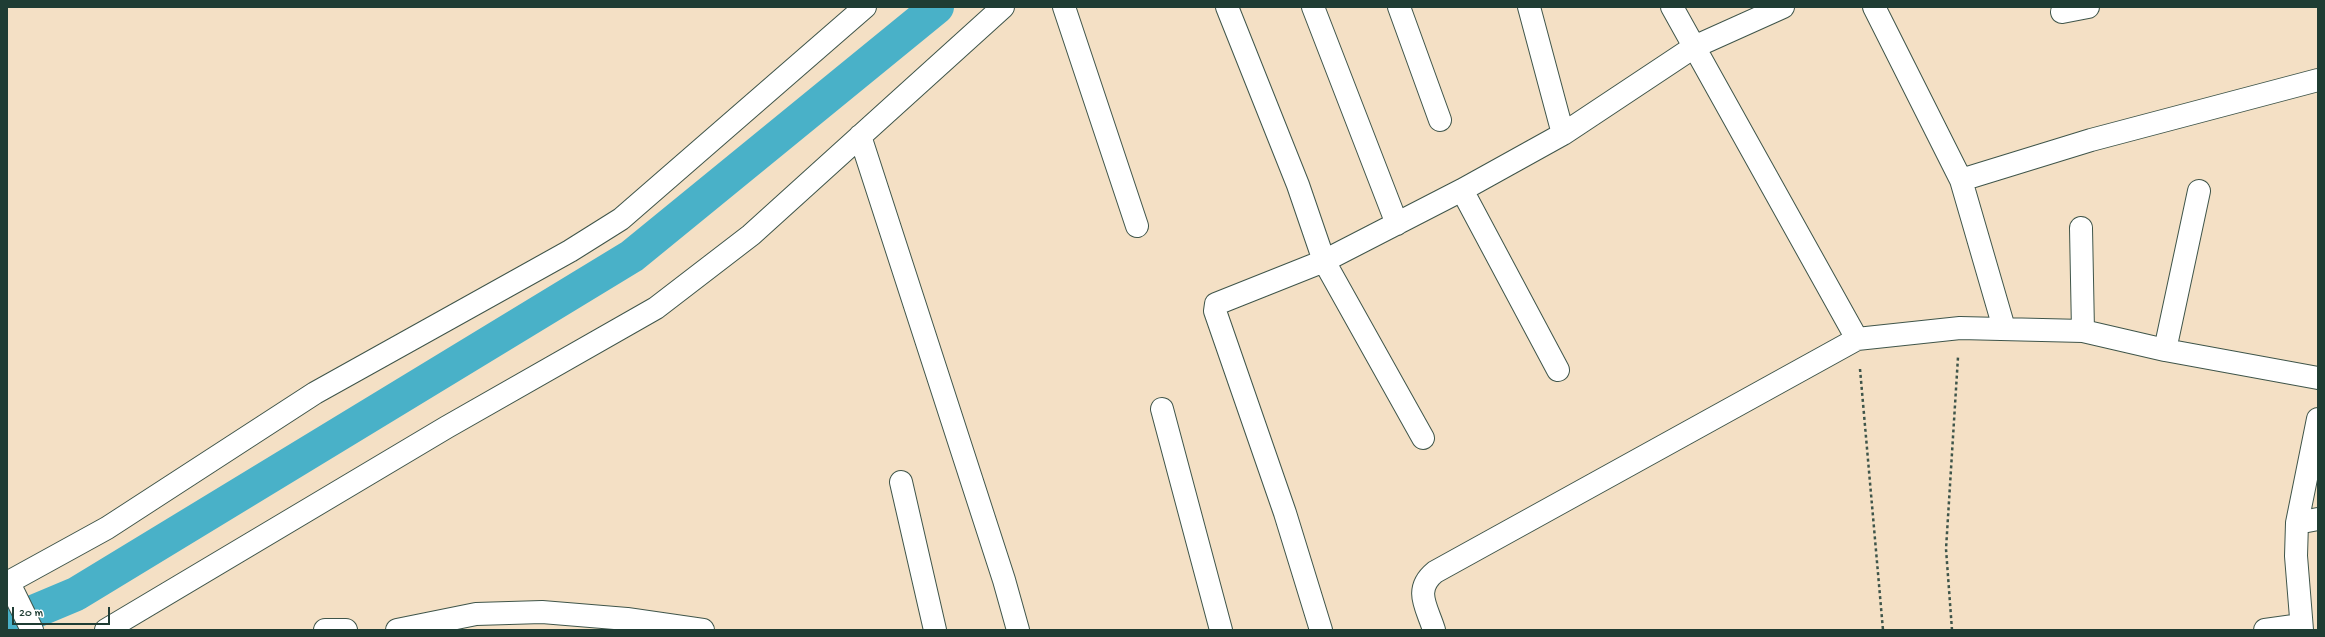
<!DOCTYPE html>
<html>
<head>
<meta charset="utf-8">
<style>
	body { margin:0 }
	#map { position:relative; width:2325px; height:637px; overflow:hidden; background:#f4e0c5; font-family:"Gochi Hand",sans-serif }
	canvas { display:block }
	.frame { position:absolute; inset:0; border:8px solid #1f3d34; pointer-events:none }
	.scale { position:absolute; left:12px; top:607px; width:98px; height:18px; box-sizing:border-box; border:2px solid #1f3d34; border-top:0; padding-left:5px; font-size:12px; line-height:14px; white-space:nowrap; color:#1f3d34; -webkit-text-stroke:3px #fff; paint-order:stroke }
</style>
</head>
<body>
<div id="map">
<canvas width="2325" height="637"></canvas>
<div class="frame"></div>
<div class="scale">20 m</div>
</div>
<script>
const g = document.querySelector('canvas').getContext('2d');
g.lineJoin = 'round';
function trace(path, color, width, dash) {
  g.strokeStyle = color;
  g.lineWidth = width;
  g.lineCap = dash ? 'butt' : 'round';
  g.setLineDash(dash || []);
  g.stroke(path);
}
const canal = new Path2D(`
	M7,623L76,594L632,256L937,7`);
const path = new Path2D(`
	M1860,369L1883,630
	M1952,630L1946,549L1958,357`);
const street = new Path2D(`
	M1064,7L1137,226
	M1227,7L1298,185L1324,261L1423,438
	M1313,7L1397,224
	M1399,7L1440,120
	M1529,7L1563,134
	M1672,7L1857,339
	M1874,7L1961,180L2004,328
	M2062,12L2088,7
	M860,136L1004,580L1018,630
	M1961,180L2091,140L2318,80
	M1462,190L1558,370
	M2081,228L2083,331
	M2165,350L2199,191
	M1162,409L1221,630
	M901,482L935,630
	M2297,523L2318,519
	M7,583L107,528L315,393L570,251L621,219L865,7
	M9,583L32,630
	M106,630L447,427L656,308L751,235L1003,7
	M325,630H346
	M397,630L476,614L542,612L627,619L703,630
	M1321,630L1285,513L1215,311L1216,304L1324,261L1462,190L1563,134L1694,47L1783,7
	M1434,630C1427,607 1413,590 1435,572L1857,339L1960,328L2083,331L2165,350L2318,378
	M2265,630L2301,625
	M2302,630L2296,556L2297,523L2318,419`);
trace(canal, '#49b1c8', 34);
trace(street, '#3f554a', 24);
trace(path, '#3f554a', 2.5, [3, 3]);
trace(street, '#fff', 22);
</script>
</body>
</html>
